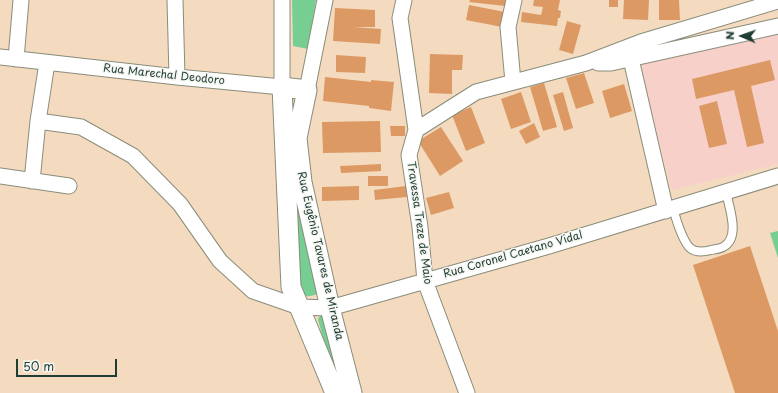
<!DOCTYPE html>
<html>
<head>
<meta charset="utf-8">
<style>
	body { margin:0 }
	#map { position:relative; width:778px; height:393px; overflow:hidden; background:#f4dbbf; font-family:"Playpen Sans",sans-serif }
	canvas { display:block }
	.north { position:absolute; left:722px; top:16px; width:40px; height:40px; -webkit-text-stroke:3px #f6f6f2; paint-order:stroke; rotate:272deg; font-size:11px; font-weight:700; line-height:16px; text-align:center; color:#1f3d34 }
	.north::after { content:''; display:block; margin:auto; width:14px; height:18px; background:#1f3d34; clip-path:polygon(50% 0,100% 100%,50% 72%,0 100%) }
	.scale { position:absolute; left:16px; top:359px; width:101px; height:18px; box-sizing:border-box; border:2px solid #1f3d34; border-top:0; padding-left:5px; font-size:12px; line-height:14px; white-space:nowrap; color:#1f3d34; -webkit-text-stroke:3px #f6f6f2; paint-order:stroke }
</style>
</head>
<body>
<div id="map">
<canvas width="778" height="393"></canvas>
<div class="north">N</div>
<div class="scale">50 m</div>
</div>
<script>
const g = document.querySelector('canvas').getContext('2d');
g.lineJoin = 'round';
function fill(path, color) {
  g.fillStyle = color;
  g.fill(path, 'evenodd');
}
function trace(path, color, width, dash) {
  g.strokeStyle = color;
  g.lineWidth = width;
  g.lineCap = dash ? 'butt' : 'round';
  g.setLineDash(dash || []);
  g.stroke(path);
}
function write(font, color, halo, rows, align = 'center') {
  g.font = font + ' "Playpen Sans",sans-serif';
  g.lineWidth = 3;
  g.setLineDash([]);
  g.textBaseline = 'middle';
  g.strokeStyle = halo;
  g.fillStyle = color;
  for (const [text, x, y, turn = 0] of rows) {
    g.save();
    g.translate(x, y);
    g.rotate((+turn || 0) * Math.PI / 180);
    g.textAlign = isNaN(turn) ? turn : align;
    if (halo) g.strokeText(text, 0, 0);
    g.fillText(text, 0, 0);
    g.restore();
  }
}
const built = new Path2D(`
	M778,30V164L672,190L639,64Z`);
const green = new Path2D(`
	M292,0H316L308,49L293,46Z
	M295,186L321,291C314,297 307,297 299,295Z
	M778,231V258L770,233Z
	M323,314L349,393H339L318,320L319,317Z`);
const building = new Path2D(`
	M470,0H505V6L469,2Z
	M534,0H560L558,10L561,11L560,18H558L557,26L521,22L522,12L541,15L543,7L533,6Z
	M609,0H618V7H609Z
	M624,0H649L648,20L623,19Z
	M659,0H679L680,20H659Z
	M469,5L505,12L502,27L466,20Z
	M335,8L375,10V27H353L381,29L380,44L333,41Z
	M567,21L581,25L573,54L559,50Z
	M430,54L463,55L462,70H452V94L429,93Z
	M336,55L366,57L365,73L336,72Z
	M770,60L775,80L751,86L764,143L747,147L734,90L696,99L692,79Z
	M584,73L594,103L576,109L566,78Z
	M325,77L371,82V80L394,82L391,111L369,108V106L323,101Z
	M544,83L557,127L543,131L530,87Z
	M624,84L632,111L610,118L602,91Z
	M521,92L531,122L511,129L501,99Z
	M563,92L573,128L564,131L553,95Z
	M717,101L727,144L709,148L699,106Z
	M471,107L485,143L466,151L452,115Z
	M380,121L381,152L323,153L322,122Z
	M534,123L540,137L526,144L519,131Z
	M390,126H405V136H391Z
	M441,127L463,161L440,176L418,141Z
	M381,164V171L341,173L340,166Z
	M368,176H388V186H368Z
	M359,186V200L322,201V187Z
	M406,186L407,197L375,200L374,190Z
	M449,192L454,208L431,215L426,198Z
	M750,246L778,331V393H735L693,265Z`);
const service = new Path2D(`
	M673,208C676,219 683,241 690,248C696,253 704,252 711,250C715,249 720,249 723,247C741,238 729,207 726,192`);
const minor = new Path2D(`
	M175,0L177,77
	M404,0L400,18L416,130L409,155L420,227L425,281L467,393
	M0,57L177,77L282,87V0
	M16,59L21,0
	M631,59L666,211
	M598,63H611L778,26
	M513,82L508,27L514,0
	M307,90L325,0
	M38,121L81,127L133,156L180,204L220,261L253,291L299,307L330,308L549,246L778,176
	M416,130L476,92L586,63L641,42L778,1
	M0,176L69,186
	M32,181L38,121L47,63`);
const tertiary = new Path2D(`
	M335,393L291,287L282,87L307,90L297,138L302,182L330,308L352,393`);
const streetNames = [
	["Rua Marechal Deodoro",164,75,6],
	["Travessa Treze de Maio",419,223,82],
	["Rua Coronel Caetano Vidal",513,255,-16],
	["Rua Eugênio Tavares de Miranda",320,256,77]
];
fill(built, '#f7d0ca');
fill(green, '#76ce93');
fill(building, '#dc9964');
trace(service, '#8a8c7a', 10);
trace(minor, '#8a8c7a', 17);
trace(tertiary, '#8a8c7a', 21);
trace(service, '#fff', 8);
trace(minor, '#fff', 15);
trace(tertiary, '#fff', 19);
write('11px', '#1f3d34', '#f6f6f2', streetNames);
</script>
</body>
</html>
